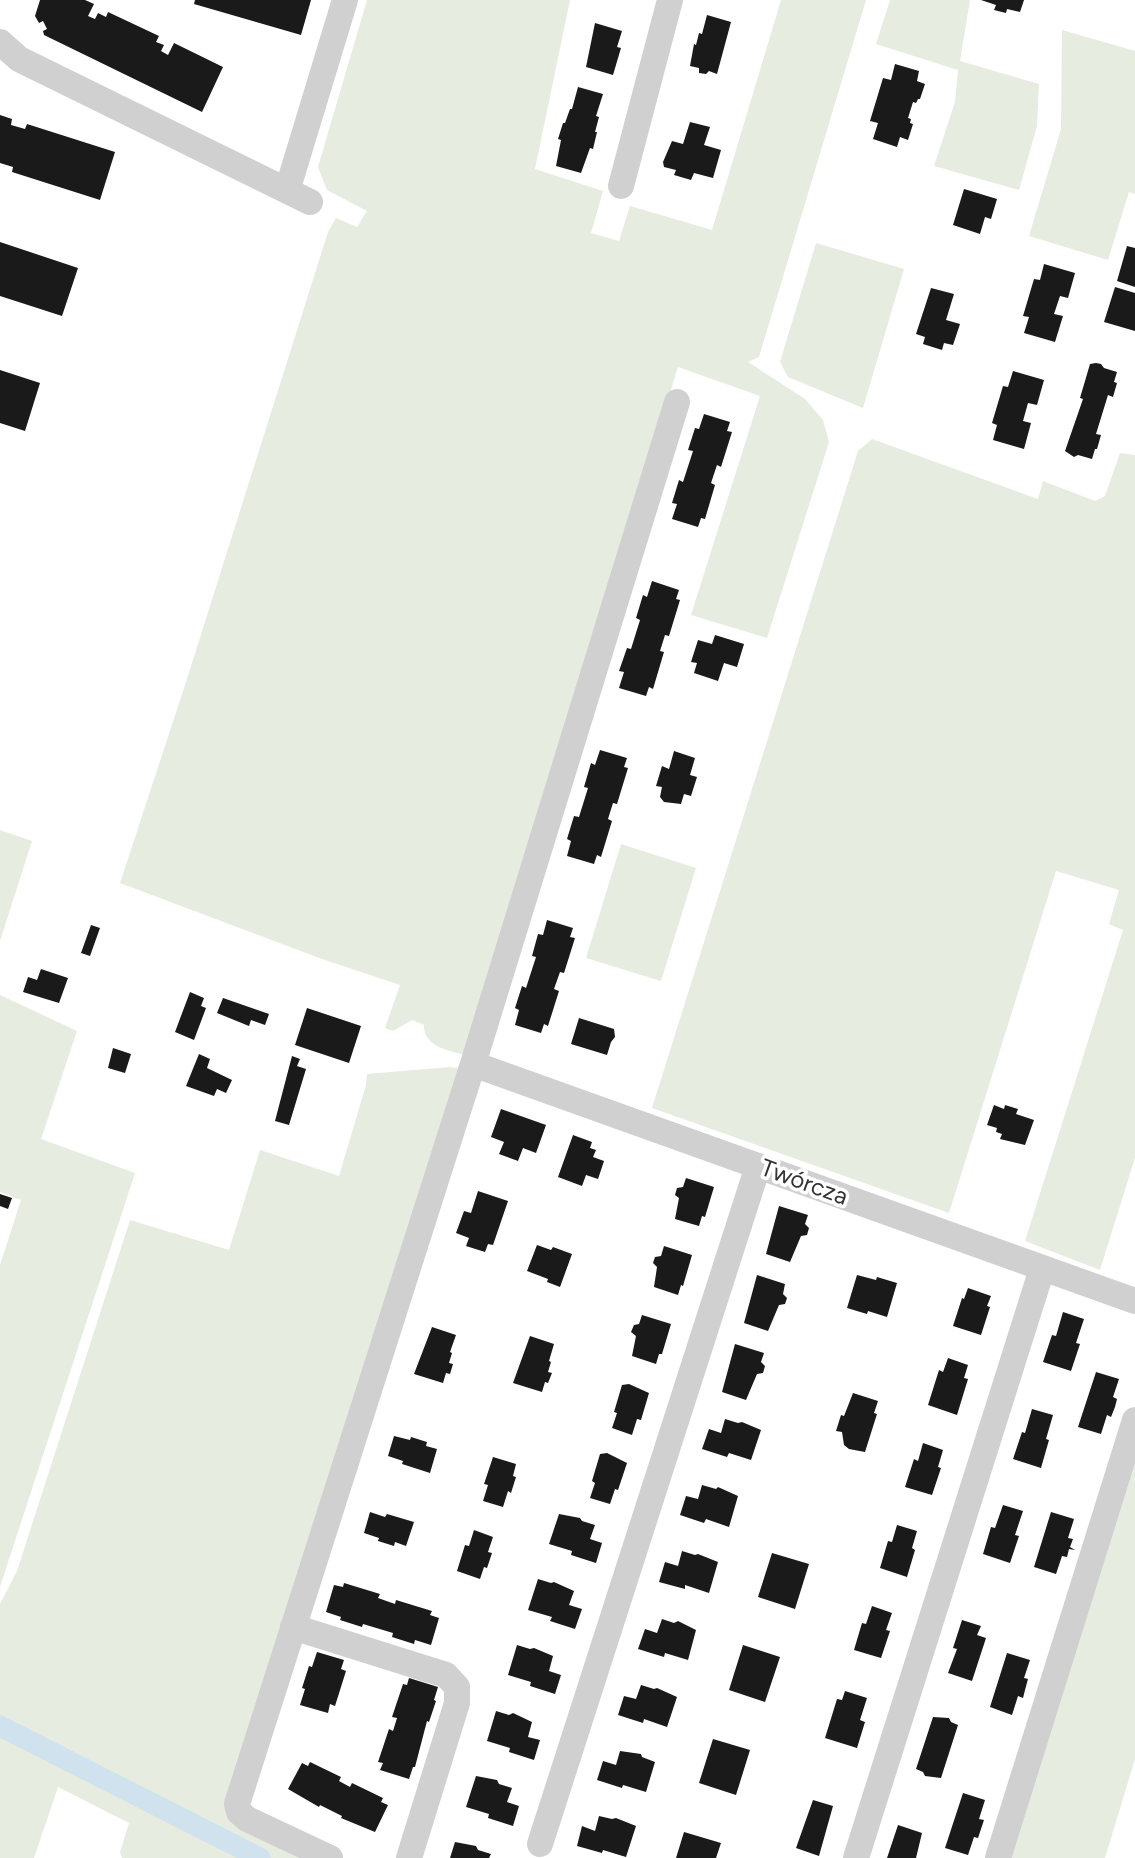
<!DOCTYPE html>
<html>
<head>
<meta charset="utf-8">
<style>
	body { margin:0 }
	canvas { display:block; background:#fff }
</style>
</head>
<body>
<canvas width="1135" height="1858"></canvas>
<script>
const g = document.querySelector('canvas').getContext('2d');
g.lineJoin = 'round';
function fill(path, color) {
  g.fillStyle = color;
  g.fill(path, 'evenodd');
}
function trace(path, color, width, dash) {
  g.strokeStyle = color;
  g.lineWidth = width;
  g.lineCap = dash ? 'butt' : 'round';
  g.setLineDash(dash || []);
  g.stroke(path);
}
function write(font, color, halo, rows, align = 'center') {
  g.font = font + ' Figtree,sans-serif';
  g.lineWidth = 7;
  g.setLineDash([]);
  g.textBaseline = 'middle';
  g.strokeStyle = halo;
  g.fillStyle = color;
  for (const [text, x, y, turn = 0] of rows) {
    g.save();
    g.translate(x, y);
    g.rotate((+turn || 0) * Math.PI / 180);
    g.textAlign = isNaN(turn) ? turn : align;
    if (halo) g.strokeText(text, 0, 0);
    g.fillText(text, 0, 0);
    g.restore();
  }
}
const green = new Path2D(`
	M367,0H570L535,169L603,191L591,233L619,241L630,206L712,230L781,0H866L759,357L748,362L805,399L823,420L829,442L767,638L691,615L760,396L678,367L465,1055C449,1051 423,1046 424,1025L412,1020L393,1031L385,1028L400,985L322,959L120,883L186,682L328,232L336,218L357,227L367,211L327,190L318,167Z
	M890,0H970L960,61L1039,84L1037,126L1019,190L934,166L955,102L958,70L876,44Z
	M1062,30L1135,51V194L1129,192L1108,260L1029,236L1061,129Z
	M816,243L904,269L863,408L788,377L780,362Z
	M872,439L1038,499L1043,481L1095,501L1105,496L1120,453L1135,455V1158L1100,1270L1025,1241L1123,930L1109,924L1119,890L1056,871L949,1213L652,1108L858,451Z
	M0,830L32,841L0,941Z
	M621,844L696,868L661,981L586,958Z
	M0,995L77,1031L41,1139L135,1173L0,1587V1265L21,1200L0,1192Z
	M450,1067L461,1069L227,1812L318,1858H122L120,1852L129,1823L58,1787L34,1858H0V1604L17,1571L130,1220L229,1250L260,1150L339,1176L366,1085L367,1074Z
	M1135,1464V1759L1105,1858H1010Z`);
const canal = new Path2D(`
	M0,1726L260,1858`);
const building = new Path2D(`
	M40,0H85L94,4L88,16L95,19L98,13L106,17L108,12L159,36L156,42L164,45L161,51L168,55L174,43L223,67L202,112L44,35L43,31L47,29L43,21L39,23L35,16Z
	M195,0H311L301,35L194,4Z
	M981,0H1024L1020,12L1007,9L1006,13L994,10L996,5Z
	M707,15L731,22L717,74L709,71L706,74L699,73V68L690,66L694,44L696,45L699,33L702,34Z
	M595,23L622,31L617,47L621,48L613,75L586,67Z
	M895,64L919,71L917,81L925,84L920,99H918L916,103L913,102L908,118L911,119L910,123L913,124L908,140L900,137L897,147L873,139L878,123L870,121L883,78L891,80Z
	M578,87L603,94L596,116L599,117L595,132H597L593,149L590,148L581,173L556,166L561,140L558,139L563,123H565L570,109H572Z
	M0,115L12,119L11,125L25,129L27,124L115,152L100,200L12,172L13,167L0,163Z
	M690,122L710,127L704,145L721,150L713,178L694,173L691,180L674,175L676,170L664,167L663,162L672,141L683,144Z
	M964,189L997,199L991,219L985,217L980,234L953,225Z
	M0,242L78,268L62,316L0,296Z
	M1127,246L1135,248V287L1117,281Z
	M1044,264L1075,273L1068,298L1060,296L1054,314L1063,316L1055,342L1024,333L1029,317L1023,316L1034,279L1040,280Z
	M1115,287L1135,293V331L1104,322Z
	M931,288L954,294L946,320L960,324L953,345L944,343L942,350L923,344L925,337L916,334Z
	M1096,363L1101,364L1104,368L1117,372L1114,382L1117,383L1113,397L1108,395L1096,434L1101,435L1097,449H1095L1092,459L1078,455L1074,457L1065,451L1083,399L1080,398L1090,364Z
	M0,370L40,383L25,431L0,423Z
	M1013,371L1044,380L1037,405L1028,403L1023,421L1031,423L1024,449L993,440L997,425L992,423L1003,386L1008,387Z
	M704,414L730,422L727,431L732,432L721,467L717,465L711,483L715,485L705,519L701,518L698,527L672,519L677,504L672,503L679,480L683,482L693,451L688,450L695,428L699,429Z
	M652,581L679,590L676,599L680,600L669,636L665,635L660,651L664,652L653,689L649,687L646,696L619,688L624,672L619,671L627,648L631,649L640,620L636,618L643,595L647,597Z
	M715,635L744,644L737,667L724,663L718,681L694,673L697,663L691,662L698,640L712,644Z
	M600,750L627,758L624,767L628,768L617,804L613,803L608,819L612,821L601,857L597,855L594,864L567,856L571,841L567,839L574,816L579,817L588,788L584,787L591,763L595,765Z
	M674,751L695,758L690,775L697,777L691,796L684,794L681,804L664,802L660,797L662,787L656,786L662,766L669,769Z
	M547,920L573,928L570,937L575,938L564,973L560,972L554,989L559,991L548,1026L544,1024L541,1033L515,1025L519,1010L515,1008L522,986L526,988L536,957L532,956L538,934L543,935Z
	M91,925L100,928L90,956L81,953Z
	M41,969L68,978L59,1003L23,992L28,977L37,980Z
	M190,992L204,998L201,1006L206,1008L194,1040L175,1032Z
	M223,998L269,1014L265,1025L251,1020L249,1026L217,1013Z
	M307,1008L361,1026L349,1063L295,1045Z
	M579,1018L614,1029L615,1037L611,1042L607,1055L571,1044Z
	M113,1048L131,1054L125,1073L108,1068Z
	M199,1054L210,1059L207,1068L232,1080L226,1093L217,1089L214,1096L186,1086Z
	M292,1056L300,1059L297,1066L306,1069L289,1125L275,1121Z
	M994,1105L1004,1109L1005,1105L1018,1109L1016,1114L1034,1120L1025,1145L1000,1139L1002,1134L996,1132L997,1128L987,1125Z
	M501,1109L546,1125L536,1153L523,1148L518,1161L499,1154L504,1142L491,1137Z
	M573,1135L592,1142L590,1148L596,1150L593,1157L604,1161L598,1179L586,1175L582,1186L558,1177Z
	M686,1178L714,1187L705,1217L702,1216L699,1226L675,1219L679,1198L675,1195L677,1188L683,1187Z
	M478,1191L508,1201L493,1245L488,1244L485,1252L466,1246L469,1238L456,1233L464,1211L471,1213Z
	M0,1194L12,1198L8,1209L0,1206Z
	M779,1206L808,1215L805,1224L809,1228L807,1235L801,1236L790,1262L766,1254Z
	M537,1245L551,1250L553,1247L572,1254L560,1287L547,1282L548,1279L527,1271Z
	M664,1246L692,1255L683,1286L681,1285L678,1295L654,1287L657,1267L653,1263L655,1257L661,1256Z
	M757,1275L785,1284L783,1294L787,1298L785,1304L779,1305L768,1331L744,1323Z
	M857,1275L876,1280L877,1277L897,1283L887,1317L868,1311L867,1314L847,1308Z
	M968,1288L991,1296L987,1306L990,1307L981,1335L953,1326L962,1298L964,1299Z
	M1063,1312L1084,1319L1076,1343L1080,1344L1071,1371L1043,1362L1052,1335L1056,1336Z
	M642,1315L671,1324L662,1354H659L656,1364L632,1356L636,1336L631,1332L634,1325L639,1324Z
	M432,1327L456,1335L450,1352L452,1353L449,1363L453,1364L450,1374L446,1373L443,1383L414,1374Z
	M530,1336L554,1344L549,1361L551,1362L548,1372L552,1373L548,1383L545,1382L542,1392L513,1383Z
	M735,1344L764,1353L761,1362L765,1366L763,1373L757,1374L746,1400L722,1392Z
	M948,1358L968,1365L964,1378L968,1379L957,1415L928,1405L939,1370L943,1372Z
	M1096,1372L1119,1379L1113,1397L1117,1399L1115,1407L1111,1417L1107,1415L1101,1434L1078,1427Z
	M629,1384L649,1393L641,1420L637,1419L632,1435L612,1428L617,1413L614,1412L622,1385Z
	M853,1393L878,1401L874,1413L877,1414L865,1452L849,1449L844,1445L842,1432L836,1431L841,1415L844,1416Z
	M1032,1409L1053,1415L1046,1439L1049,1440L1041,1468L1013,1459L1022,1432L1025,1433Z
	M725,1419L738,1423L742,1422L761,1430L751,1460L729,1453L727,1457L702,1449L709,1429L721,1433Z
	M394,1436L410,1440L411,1437L427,1442L426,1446L437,1449L430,1473L402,1464L403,1461L388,1456Z
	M923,1443L943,1450L938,1467L941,1468L932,1495L905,1487L914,1459L918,1461Z
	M607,1453L627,1463L618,1490L615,1489L610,1504L590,1498L595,1483L592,1481L600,1454Z
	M493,1457L516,1464L513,1476L516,1477L511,1493L508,1491L503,1507L483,1501L488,1485L484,1484Z
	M702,1485L716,1489L718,1487L738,1496L729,1527L706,1519L704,1523L680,1515L686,1496L698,1499Z
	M1003,1505L1023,1511L1015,1535L1019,1536L1010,1563L983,1554L991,1527L995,1528Z
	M370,1512L385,1517L387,1514L414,1522L406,1546L395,1542L394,1546L378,1541L379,1538L364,1533Z
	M1051,1512L1074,1519L1068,1538L1073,1539L1070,1547L1075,1550L1069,1549L1067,1557L1062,1556L1056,1574L1034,1567Z
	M559,1514L580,1518L582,1521L595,1525L590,1539L602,1543L596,1563L571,1555L572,1551L549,1544Z
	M897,1525L917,1531L912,1548L915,1550L907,1577L880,1568L888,1541L892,1542Z
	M474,1530L493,1537L488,1552L492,1553L487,1568L484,1567L480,1579L457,1571L465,1545L469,1546Z
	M682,1551L695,1555L698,1554L718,1562L709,1593L685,1585V1589L659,1582L665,1562L678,1566Z
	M772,1553L809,1564L795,1609L758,1597Z
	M538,1579L551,1583L554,1582L574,1591L569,1605L582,1609L575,1629L550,1621L552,1617L528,1610Z
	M344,1583L380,1594L378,1598L395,1604L396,1600L432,1611L430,1615L439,1618L431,1645L415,1640L414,1644L392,1637L393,1633L363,1624L362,1627L340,1620L341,1617L326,1612L334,1585L343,1587Z
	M872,1606L892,1613L886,1630L890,1631L881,1658L854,1650L862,1623L866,1624Z
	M662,1619L674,1623L678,1621L696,1630L688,1660L665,1653L664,1657L638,1649L645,1629L657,1633Z
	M962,1620L981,1626L977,1635L986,1638L972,1681L948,1673L957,1649L953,1648Z
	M517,1645L530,1649L534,1648L553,1656L549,1671L561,1675L555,1694L530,1686L531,1682L508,1675Z
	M743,1645L780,1657L765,1702L729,1690Z
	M317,1652L344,1660L341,1669L346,1671L335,1706L330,1704L328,1713L300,1705L305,1689L302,1688L309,1666L312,1667Z
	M1007,1653L1030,1660L1024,1678L1028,1679L1025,1690L1023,1698L1018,1696L1012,1715L990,1707Z
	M409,1678L438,1687L434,1700L436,1701L429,1722L427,1721L415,1767H413L409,1779L380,1770L383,1763L378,1762L389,1729L393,1731L397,1718L392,1717L403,1684L407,1685Z
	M641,1685L654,1689L657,1688L677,1697L667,1727L644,1719L643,1723L618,1715L624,1696L636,1699Z
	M845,1691L867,1698L860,1720L865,1722L857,1748L825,1738L837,1699L842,1700Z
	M496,1711L509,1715L513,1713L532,1722L528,1737L540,1740L534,1760L509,1752L510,1748L487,1741Z
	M933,1717L949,1718L951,1722L958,1725L941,1778L925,1776L923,1772L916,1769Z
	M713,1739L750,1750L736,1795L699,1783Z
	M620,1751L641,1754L642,1757L655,1762L646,1792L623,1785L622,1788L597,1780L603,1761L616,1765Z
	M310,1762L341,1777L339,1781L350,1787L352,1783L383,1798L381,1802L388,1805L375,1832L341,1818L342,1816L320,1805L319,1807L288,1789L302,1763L308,1766Z
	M476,1776L497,1780L499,1784L512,1788L507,1802L519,1806L513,1826L488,1818L489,1814L466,1807Z
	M963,1793L985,1800L979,1819L984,1820L978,1838L974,1837L968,1855L945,1848Z
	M813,1800L833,1806L819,1856L796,1848Z
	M599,1816L612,1819L616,1818L636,1826L626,1857L603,1850L602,1853L577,1846L582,1826L595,1831Z
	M898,1825L922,1833L916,1858H887Z
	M684,1832L721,1843L716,1858H676Z
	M455,1842L476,1846L478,1850L491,1854L489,1858H450Z`);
const minor = new Path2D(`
	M0,42L19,59L310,202
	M621,186L670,0
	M287,191L345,0
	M473,1064L1135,1301
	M293,1627L446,1675L457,1687V1703L409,1858
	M540,1844L758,1166
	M330,1858L247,1819L239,1812L237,1804L473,1064L677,402
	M856,1858L1042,1269
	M998,1858L1135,1420`);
const streetNames = [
	["Twórcza",804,1183,20]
];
fill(green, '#e6ecdf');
trace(canal, '#cfe2ee', 21);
fill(building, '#1a1a1a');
trace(minor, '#d0d0d0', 26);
write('24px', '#333', '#fff', streetNames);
</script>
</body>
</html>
